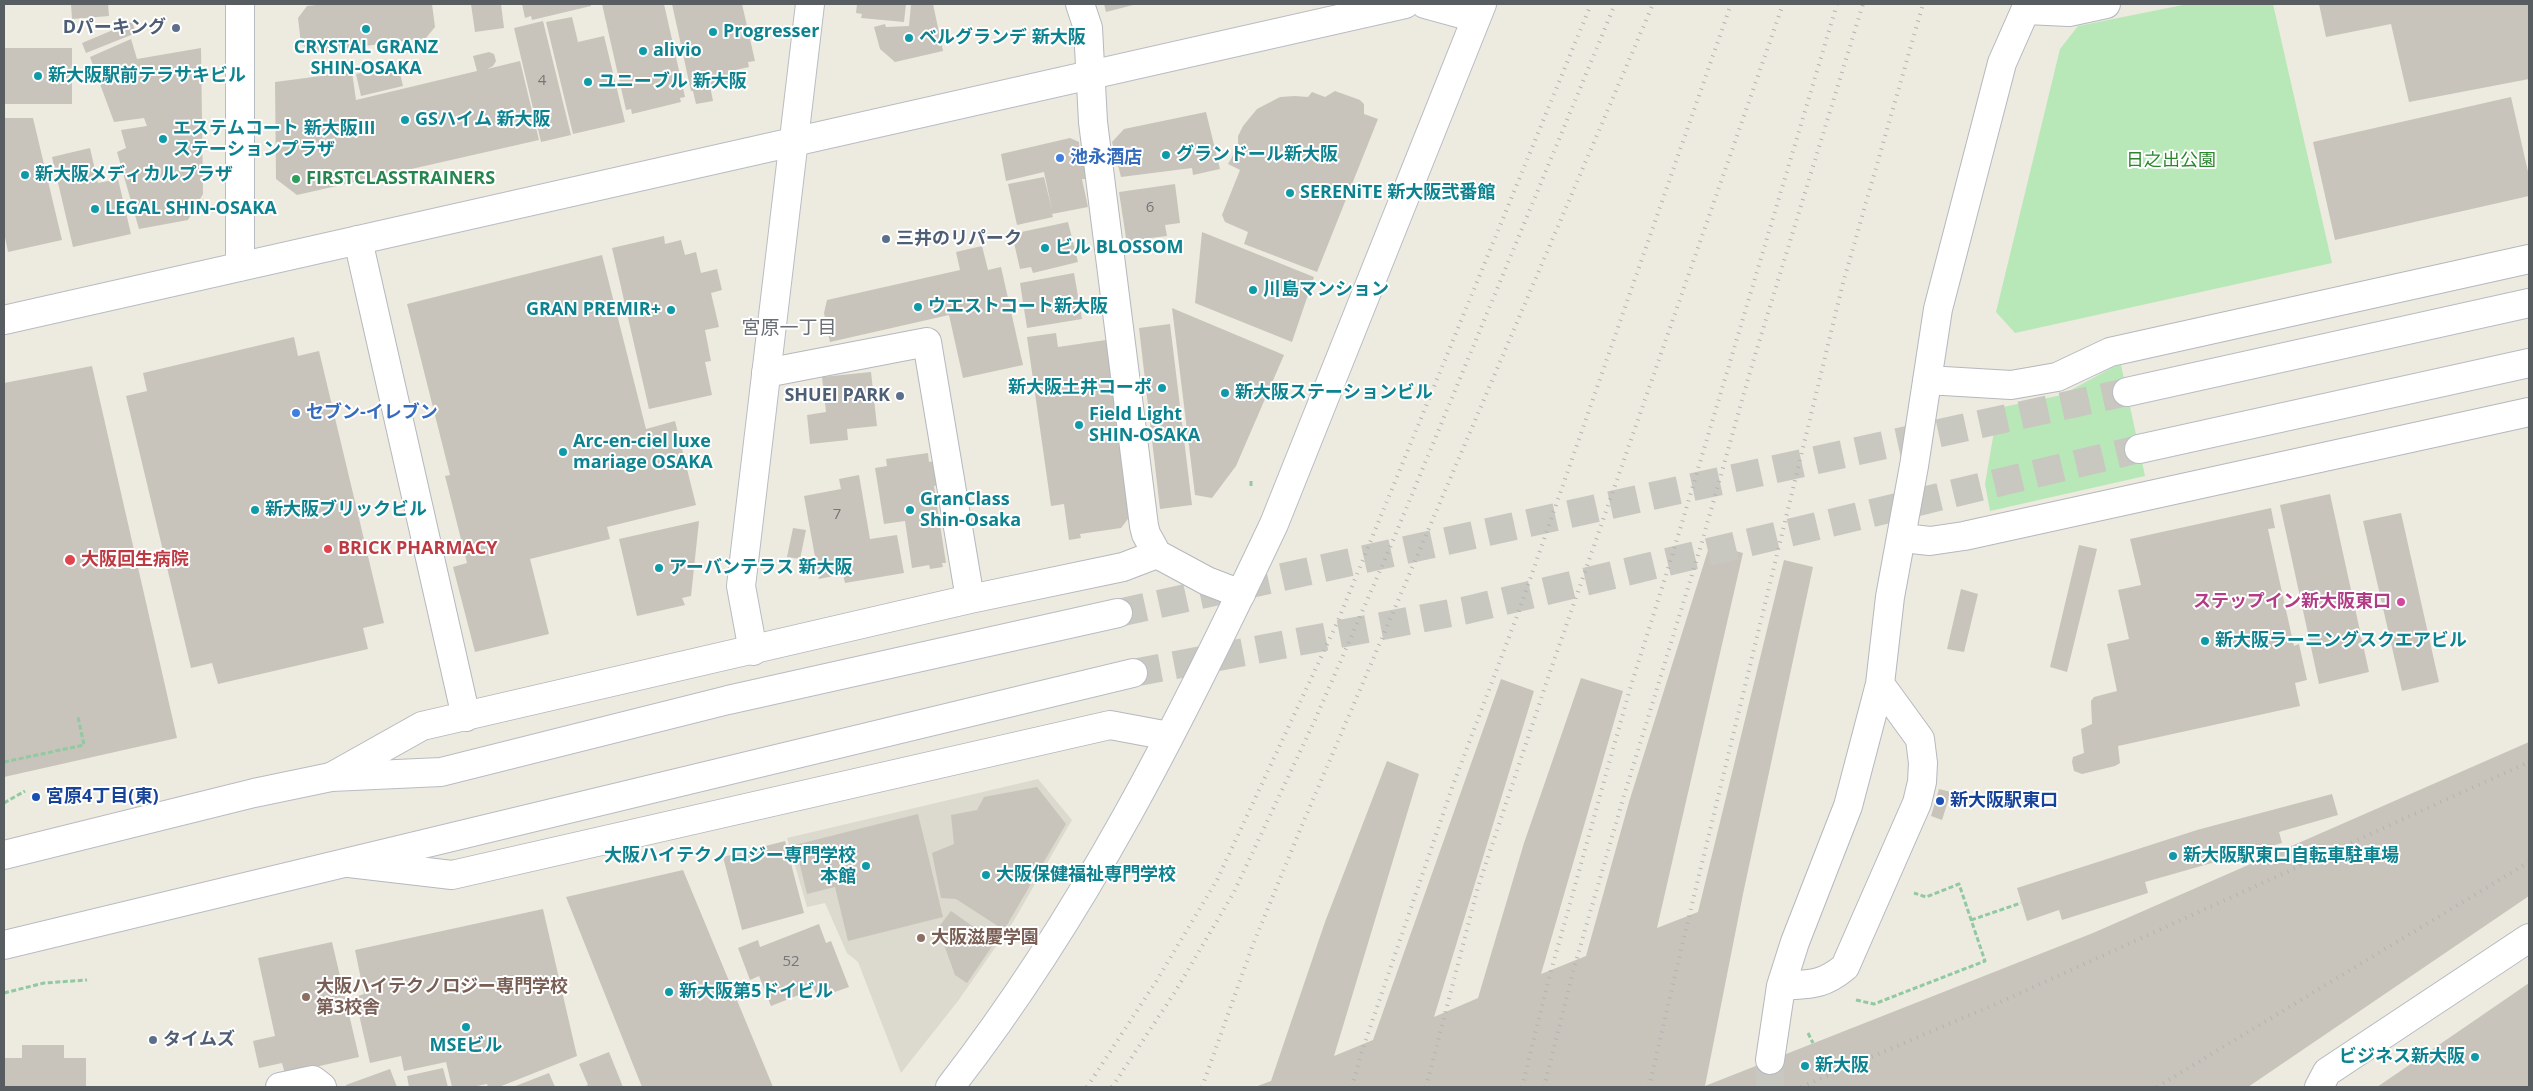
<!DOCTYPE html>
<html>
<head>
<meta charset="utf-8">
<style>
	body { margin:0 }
	#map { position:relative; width:2533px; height:1091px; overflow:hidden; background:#edeadf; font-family:"Open Sans",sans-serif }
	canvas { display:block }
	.frame { position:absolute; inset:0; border:5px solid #585d62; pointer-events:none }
</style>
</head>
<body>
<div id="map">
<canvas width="2533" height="1091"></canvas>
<div class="frame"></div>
</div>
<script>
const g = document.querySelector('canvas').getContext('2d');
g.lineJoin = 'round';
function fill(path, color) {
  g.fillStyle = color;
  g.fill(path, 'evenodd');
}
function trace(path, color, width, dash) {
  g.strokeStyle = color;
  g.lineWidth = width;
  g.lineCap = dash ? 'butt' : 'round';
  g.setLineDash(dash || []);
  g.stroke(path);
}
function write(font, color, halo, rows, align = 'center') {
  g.font = font + ' "Open Sans","Noto Sans JP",sans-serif';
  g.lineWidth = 4;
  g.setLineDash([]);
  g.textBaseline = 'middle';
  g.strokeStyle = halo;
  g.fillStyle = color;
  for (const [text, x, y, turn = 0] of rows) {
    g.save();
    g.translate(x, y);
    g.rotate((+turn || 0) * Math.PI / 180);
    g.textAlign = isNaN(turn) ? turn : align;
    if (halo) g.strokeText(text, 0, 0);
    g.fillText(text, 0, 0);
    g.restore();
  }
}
const education = new Path2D(`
	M1038,779L1072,820L1013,922L958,1001L901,1073L858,962L847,953L825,903L807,907L787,838Z`);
const green = new Path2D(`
	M2188,4H2273L2332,263L2015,333L1996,312L2060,49L2078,26Z
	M2121,365L2145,476L1990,511L1985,484L1998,408L2062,395L2113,367Z`);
const building = new Path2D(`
	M71,4H108L109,16L72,19Z
	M326,4H432L435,27L426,38L312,53L301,44L298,18L307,6Z
	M471,4H501L504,28L475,32Z
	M522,4H591V6L532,20L531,16L525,18Z
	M602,4H664L685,97L680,98L681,102L632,114L631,109L626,110Z
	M672,4H742L755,61L748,62L749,67L731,71L734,81L710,86L713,101L696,104L693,91H691Z
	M857,4H906L904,22L861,18L862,14L856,13Z
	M911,4H933L943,51L895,62L880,49L874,27L885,24L886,27L909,26Z
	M1104,4H1137L1106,12Z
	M2319,4H2529V79L2409,102L2391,24L2326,37Z
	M572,17L578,42L604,36L625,122L573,134L546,22Z
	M543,21L571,135L541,142L514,28Z
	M132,22L136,33L86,53L82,43Z
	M131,39L137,59L201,48L203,194L188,220L139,229L117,152L126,148L121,130L147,126L144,118L114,122L90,57Z
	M4,48H72V104H4Z
	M489,52L494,54L496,61L493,66L487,69L520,61L539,140L297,195L276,179L275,82L352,72L356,100L477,71L473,56Z
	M398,65L403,86L361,96L356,74Z
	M1335,91L1360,100L1364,104V114L1378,119L1317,272L1244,244L1248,232L1225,222L1222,215L1240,170L1228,164L1238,147V136L1243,126L1257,109L1280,97L1295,96L1308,97L1312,92L1325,97Z
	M2511,97L2529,176V196L2335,240L2313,142Z
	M1206,112L1220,169L1193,175L1192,168L1121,177L1112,142L1124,129Z
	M4,118H33L62,240L8,252L4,232Z
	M1070,138L1079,142L1080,155H1086L1088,179H1082L1088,207L1052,214L1053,217L1017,225L1008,184L1044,177L1052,210L1044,172L1006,181L1001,154Z
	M90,148L98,183L118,179L131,234L73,247L52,157Z
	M1175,184L1180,223L1165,225L1167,236L1135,240L1137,250L1128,251L1119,192Z
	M1068,222L1078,262L1033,273L1031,267L1020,269L1012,234Z
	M1202,232L1314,277L1292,342L1195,303Z
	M664,236L665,244L681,240L685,255L696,252L701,273L717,269L722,290L711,293L719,327L705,330L711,361L705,362L712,395L649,409L612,248Z
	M982,246L988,270L1001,267L1023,365L963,378L949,315L830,342L824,313L827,300L960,270L956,252Z
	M602,255L646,429L675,421L696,505L607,527L610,539L530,559L549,634L475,652L453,567L467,563L445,476L450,475L407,304Z
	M1074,273L1082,319L1027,328L1020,283Z
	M1172,308L1284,355L1236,466L1212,498L1195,495Z
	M1170,324L1192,505L1160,509L1139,328Z
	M1056,333L1058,347L1106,340L1131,515L1121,528L1080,534L1081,538L1069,540L1064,504L1051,506L1027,337Z
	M294,337L298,356L319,351L384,623L363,628L368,649L218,684L212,663L191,668L126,396L147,391L143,373Z
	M92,366L177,738L4,777V383Z
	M871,372L877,426L847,429L848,440L810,444L807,415L826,412L822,377Z
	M928,453L929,462L935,461L939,485L934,486L946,563H942L943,567L930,569L929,565L912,568L905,521L884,524L875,468L887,466L886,459Z
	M859,475L870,539L897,535L904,573L845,583L843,574L819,579L804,496L841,489L839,479Z
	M2330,494L2369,672L2319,684L2280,505Z
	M2271,508L2275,528L2268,529L2294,646L2299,644L2307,680L2295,683L2300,706L2118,746L2120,763L2115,766L2082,774L2074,771L2072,762L2073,757L2084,753L2081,729L2092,724L2091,701L2094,697L2117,691L2107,644L2129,639L2118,590L2141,585L2130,539Z
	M2401,513L2439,682L2402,691L2363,521Z
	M699,521L691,596L682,598L685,605L637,616L619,539Z
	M793,528L806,530L800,559L787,557Z
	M1710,544L1743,553L1657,928L1698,912L1784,560L1813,567L1743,894L1705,1086L2093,933L2529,742V896L2248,1087H1255L1271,1081L1325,922L1387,761L1419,774L1334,1056L1373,1040L1501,679L1534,691L1434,1017L1478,998L1524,843L1581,678L1623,691L1541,974L1586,956L1629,802Z
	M2079,545L2097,549L2067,672L2050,667Z
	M1961,589L1978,594L1964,652L1947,649Z
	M1037,787L1066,824L1004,930L956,899L941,898L932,853L954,844L951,815L977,810L984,797Z
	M1939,789L1951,792L1942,820L1931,816Z
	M2332,794L2338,815L2279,832L2282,843L2145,882L2148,893L2062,920L2059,910L2027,921L2017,888L2197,830Z
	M918,814L943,917L848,941L835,887L807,894L795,845Z
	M785,841L804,913L742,930L723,857Z
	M683,870L773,1087H642L566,897Z
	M543,909L577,1056L499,1087H488L487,1084L472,1087H452L446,1062L404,1071L401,1056L370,1063L355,997L364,994L355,950Z
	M951,911L995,942L967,983L955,975L938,928Z
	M819,924L826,943L831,941L849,987L818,998L814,989L771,1006L759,976L750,980L738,948L758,940L760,947Z
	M332,942L359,1057L285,1074L282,1063L259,1068L253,1041L275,1036L258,958Z
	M2529,983V1087H2377L2465,1027Z
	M22,1045H64V1058H86V1087H4V1058H22Z
	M609,1052L623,1087H583L588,1085L579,1064Z
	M443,1068L448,1087H409L407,1076Z
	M390,1069L397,1087H347L346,1085Z
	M549,1073L555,1087H513Z`);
const streetTunnel = new Path2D(`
	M1770,1060V1087`);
const secondaryTunnel = new Path2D(`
	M1118,613L2127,392
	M1133,673L1467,610L2139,449`);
const path = new Path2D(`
	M1251,481V488
	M4,762L84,745L78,717
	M4,803L25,791
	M1971,920L2021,903
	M4,993L44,983L87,980
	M1856,1000L1874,1004L1985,961L1959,884L1926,897L1914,893
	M1808,1033L1813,1043`);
const street = new Path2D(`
	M1080,4L1088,28L1093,122L1144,526L1146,534L1157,554
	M2026,10L2069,12L2106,4
	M358,240L466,717
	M766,373L927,342L970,599
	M1927,380L2011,385L2057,377L2110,352L2529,259
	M1903,538L1930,541L1964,536L2529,412
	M331,777L422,726L970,599L1123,567L1157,554L1207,581L1241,594
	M349,863L452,875L1110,725L1169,736
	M1781,986C1810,984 1822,986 1845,967L1917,803L1922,782L1923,763L1920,739L1880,684
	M1770,1060L1781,986L1795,942L1848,806L1880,684L1890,597L1914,466L1938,309L2002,63L2028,4
	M280,1087L313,1080L322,1087
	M2319,1087L2327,1072L2529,938`);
const secondary = new Path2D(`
	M240,4V267
	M1425,4L1476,18
	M4,320L1405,4
	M2127,392L2529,303
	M2139,449L2529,363
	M753,651L741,586L810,4
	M4,855L254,793L331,777L441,772L728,700L1118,613
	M4,945L1133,673
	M950,1087C1084,915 1181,721 1274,524L1482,4`);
const rail = new Path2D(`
	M1087,1087L1157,980L1217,880L1337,623L1591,4
	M1112,1087L1175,992L1234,892L1314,722L1389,550L1615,4
	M1202,1087L1252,947L1300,830L1653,4
	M1352,1087L1363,1048L1453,785L1520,608L1731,4
	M1426,1087L1478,887L1551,669L1783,4
	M1522,1087L1548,982L1629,692L1672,556L1837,4
	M1544,1087L1574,968L1623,799L1702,542L1752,365L1863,4
	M1649,1087L1685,933L1843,283L1923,4
	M1801,1087L2005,1000L2529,762
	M2157,1087L2529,862`);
const markers = [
	[176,28,5,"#5c6f8a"],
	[366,29,5,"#0f9aa8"],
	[713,32,5,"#0f9aa8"],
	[909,38,5,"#0f9aa8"],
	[643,51,5,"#0f9aa8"],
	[38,76,5,"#0f9aa8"],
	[588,82,5,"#0f9aa8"],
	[405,120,5,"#0f9aa8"],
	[163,139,5,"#0f9aa8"],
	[1166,155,5,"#0f9aa8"],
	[1060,158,5,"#3f7fe0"],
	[25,175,5,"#0f9aa8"],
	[296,179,5,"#2e9e5b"],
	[1290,193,5,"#0f9aa8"],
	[95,209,5,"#0f9aa8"],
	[886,239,5,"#5c6f8a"],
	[1045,248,5,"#0f9aa8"],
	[1253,290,5,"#0f9aa8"],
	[918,307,5,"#0f9aa8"],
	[671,310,5,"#0f9aa8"],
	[1162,388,5,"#0f9aa8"],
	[1225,393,5,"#0f9aa8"],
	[900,396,5,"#5c6f8a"],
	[296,413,5,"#3f7fe0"],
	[1079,425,5,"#0f9aa8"],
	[563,452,5,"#0f9aa8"],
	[255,510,5,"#0f9aa8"],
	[910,510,5,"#0f9aa8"],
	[328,549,5,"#e0444e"],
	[70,560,6,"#e0444e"],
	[659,568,5,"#0f9aa8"],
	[2401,602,5,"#d1479c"],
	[2205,641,5,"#0f9aa8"],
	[36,797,5,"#1a4fb4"],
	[1940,801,5,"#1a4fb4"],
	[2173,856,5,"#0f9aa8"],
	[866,866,5,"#0f9aa8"],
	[986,875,5,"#0f9aa8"],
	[921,938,5,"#8d6e63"],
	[669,992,5,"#0f9aa8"],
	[306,997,5,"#8d6e63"],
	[466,1027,5,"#0f9aa8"],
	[153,1040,5,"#5c6f8a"],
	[2475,1057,5,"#0f9aa8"],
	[1805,1066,5,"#0f9aa8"]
];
const numberNames = [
	["4",542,81],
	["6",1150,208],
	["7",837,515],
	["52",791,962]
];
const serviceNames = [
	["Dパーキング",166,28],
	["三井のリパーク",896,239,"left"],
	["SHUEI PARK",890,396],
	["タイムズ",163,1040,"left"]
];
const cultureNames = [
	["Progresser",723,32],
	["ベルグランデ 新大阪",919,38],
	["CRYSTAL GRANZ",366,48,"center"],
	["SHIN-OSAKA",366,69,"center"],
	["alivio",653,51],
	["新大阪駅前テラサキビル",48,76],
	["ユニーブル 新大阪",598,82],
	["GSハイム 新大阪",415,120],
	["エステムコート 新大阪III",173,129],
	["ステーションプラザ",173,150],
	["グランドール新大阪",1176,155],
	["新大阪メディカルプラザ",35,175],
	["SERENiTE 新大阪弐番館",1300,193],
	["LEGAL SHIN-OSAKA",105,209],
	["ビル BLOSSOM",1055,248],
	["川島マンション",1263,290],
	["ウエストコート新大阪",928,307],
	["GRAN PREMIR+",661,310,"right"],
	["新大阪土井コーポ",1152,388,"right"],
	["新大阪ステーションビル",1235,393],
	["Field Light",1089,415],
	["SHIN-OSAKA",1089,436],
	["Arc-en-ciel luxe",573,442],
	["mariage OSAKA",573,463],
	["GranClass",920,500],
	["Shin-Osaka",920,521],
	["新大阪ブリックビル",265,510],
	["アーバンテラス 新大阪",669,568],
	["新大阪ラーニングスクエアビル",2215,641],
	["大阪ハイテクノロジー専門学校",856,856,"right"],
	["本館",856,877,"right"],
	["新大阪駅東口自転車駐車場",2183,856],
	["大阪保健福祉専門学校",996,875],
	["新大阪第5ドイビル",679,992],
	["MSEビル",466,1046,"center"],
	["ビジネス新大阪",2465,1057,"right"],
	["新大阪",1815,1066]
];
const shopNames = [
	["池永酒店",1070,158],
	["セブン-イレブン",306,413]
];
const parkNames = [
	["日之出公園",2171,161]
];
const leisureNames = [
	["FIRSTCLASSTRAINERS",306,179]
];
const healthNames = [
	["BRICK PHARMACY",338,549],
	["大阪回生病院",81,560]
];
const hotelNames = [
	["ステップイン新大阪東口",2391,602]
];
const transitNames = [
	["宮原4丁目(東)",46,797],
	["新大阪駅東口",1950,801]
];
const educationNames = [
	["大阪滋慶学園",931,938],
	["大阪ハイテクノロジー専門学校",316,987],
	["第3校舎",316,1008]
];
const neighbourhoodNames = [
	["宮原一丁目",789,329]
];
fill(education, '#dcd9ce');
fill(green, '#b8e8b8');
fill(building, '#c8c4bc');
trace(streetTunnel, '#c8c7c0', 28, [28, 14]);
trace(secondaryTunnel, '#c8c7c0', 28, [28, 14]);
trace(street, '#b5b8be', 30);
trace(secondary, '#b8bcc3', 30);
trace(path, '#91c9a1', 3, [5, 2.5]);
trace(street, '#fff', 28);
trace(secondary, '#fff', 28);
trace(rail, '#b2b3b3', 4, [1, 6]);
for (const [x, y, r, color] of markers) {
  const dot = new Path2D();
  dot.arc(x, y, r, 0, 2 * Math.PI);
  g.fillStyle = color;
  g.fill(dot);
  trace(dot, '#fff', 2);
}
write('15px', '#747778', null, numberNames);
write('bold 18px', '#4e5e75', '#fff', serviceNames, 'right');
write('bold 18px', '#0d838f', '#fff', cultureNames, 'left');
write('bold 18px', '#366cbe', '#fff', shopNames, 'left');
write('18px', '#2c862f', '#fff', parkNames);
write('bold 18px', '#27864d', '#fff', leisureNames, 'left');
write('bold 18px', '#be3a42', '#fff', healthNames, 'left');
write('bold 18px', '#b23c85', '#fff', hotelNames, 'right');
write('bold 18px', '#164399', '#fff', transitNames, 'left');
write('bold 18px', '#785e54', '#fff', educationNames, 'left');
write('19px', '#696f74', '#fff', neighbourhoodNames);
</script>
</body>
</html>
